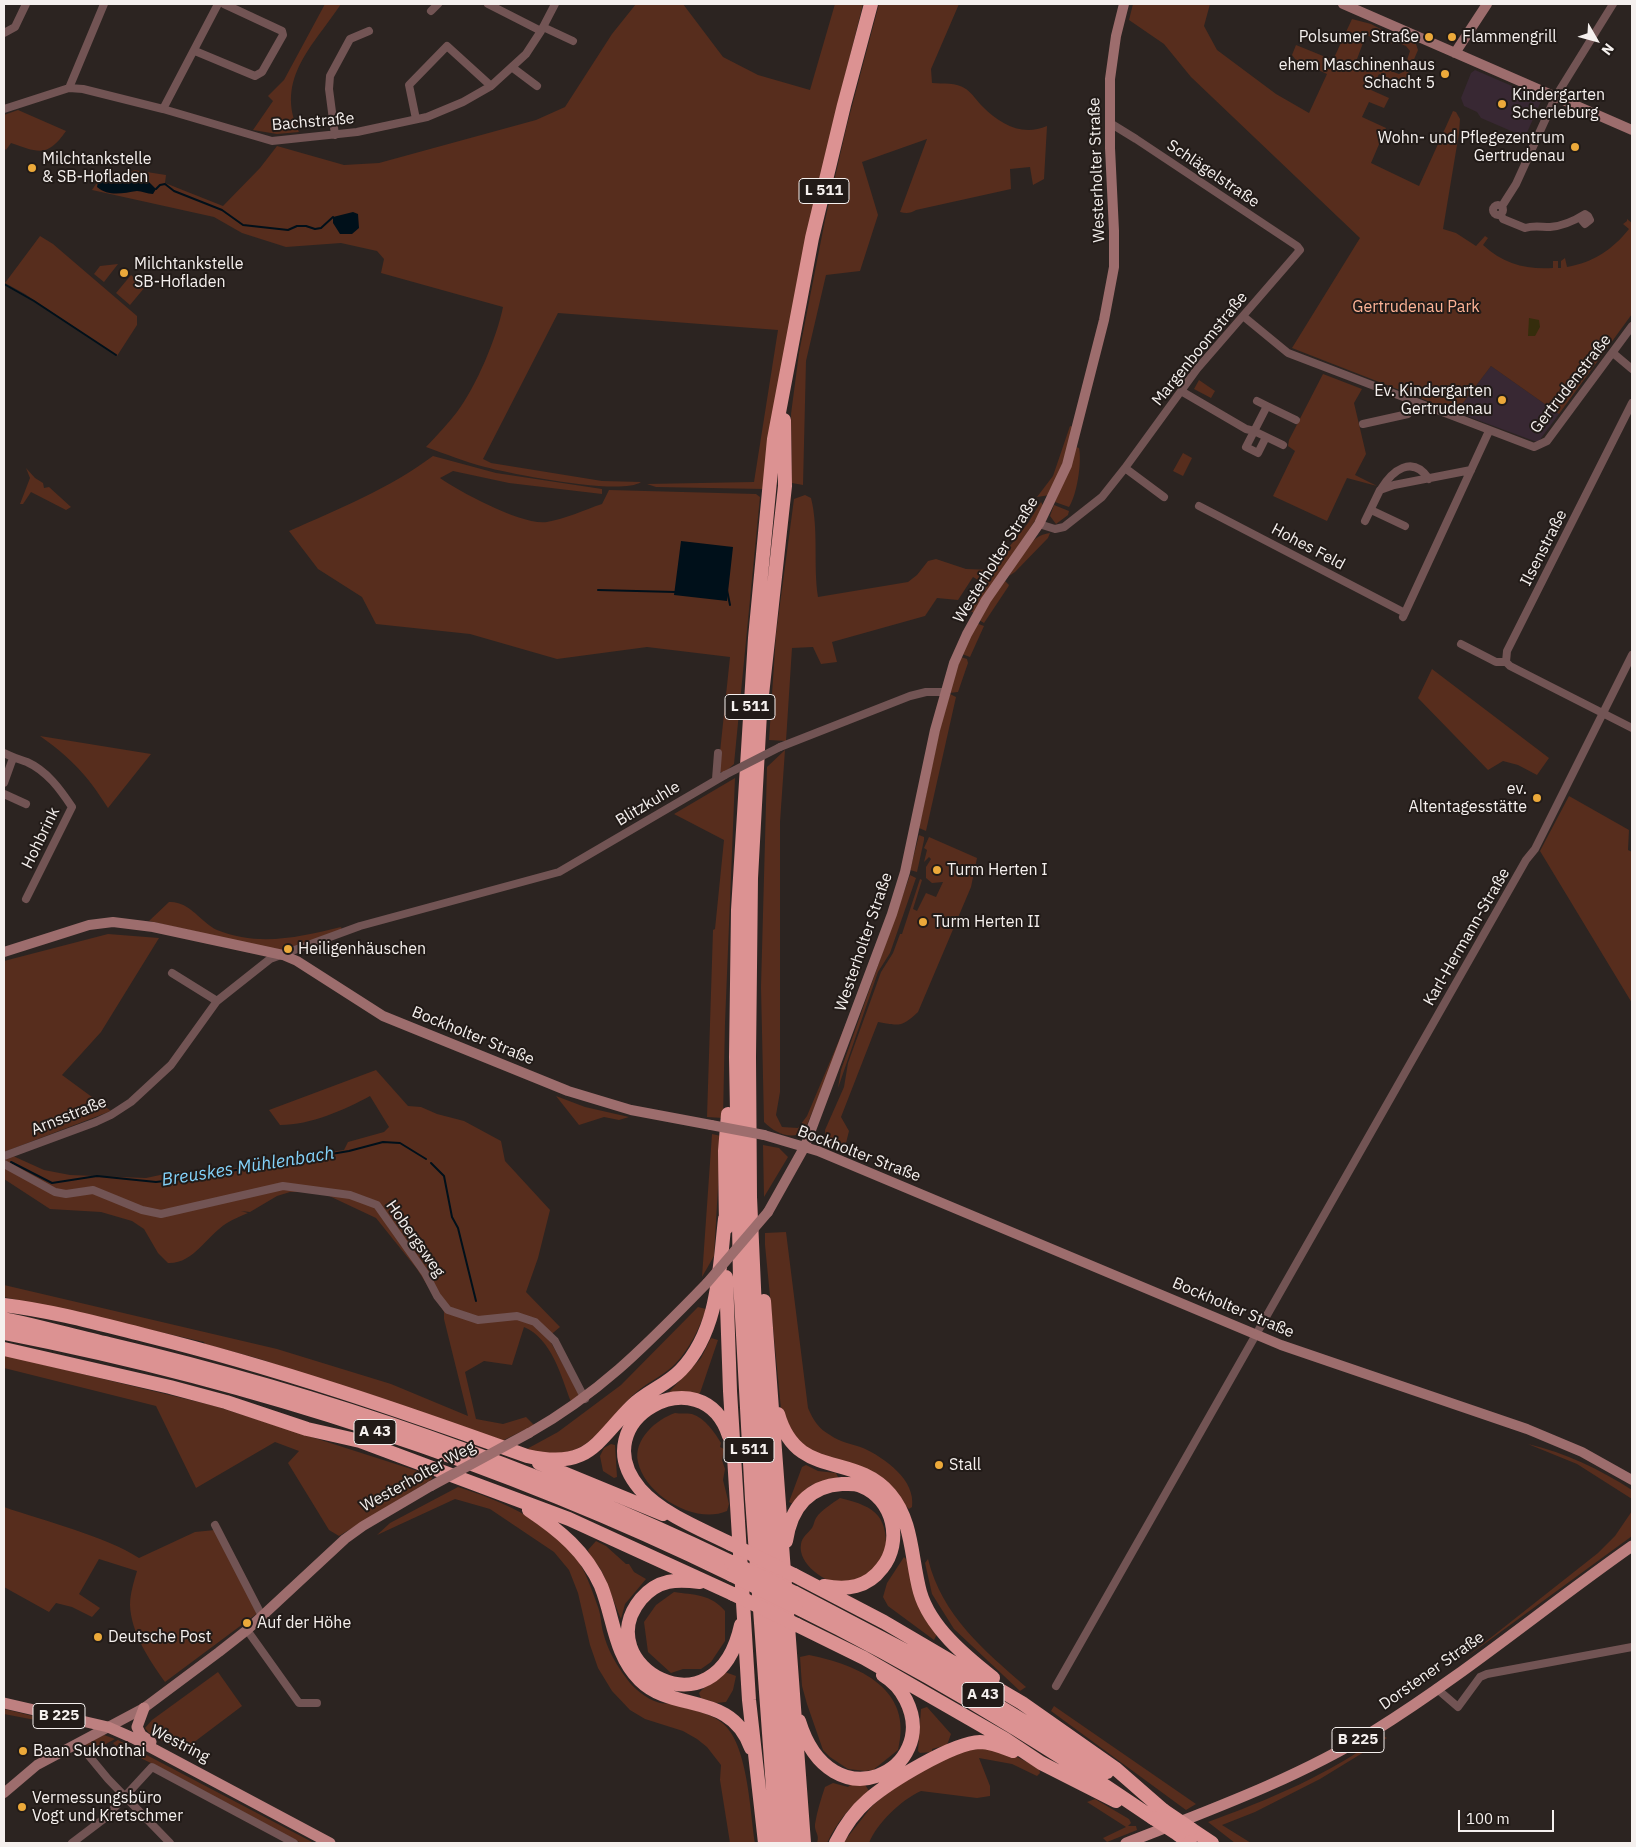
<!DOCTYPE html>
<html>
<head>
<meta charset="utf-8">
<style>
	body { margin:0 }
	#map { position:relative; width:1636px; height:1847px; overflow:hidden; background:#2c2421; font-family:"IBM Plex Sans",sans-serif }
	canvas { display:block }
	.frame { position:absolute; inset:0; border:5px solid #f5f0ee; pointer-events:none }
	.north { position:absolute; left:1571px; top:15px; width:50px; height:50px; -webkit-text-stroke:4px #221b18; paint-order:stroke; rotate:128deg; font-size:14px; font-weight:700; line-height:20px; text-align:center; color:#f5f0ee }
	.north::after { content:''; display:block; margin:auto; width:18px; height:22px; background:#f5f0ee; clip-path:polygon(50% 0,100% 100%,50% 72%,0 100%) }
	.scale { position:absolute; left:1458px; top:1810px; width:96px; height:22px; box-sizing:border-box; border:2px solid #f5f0ee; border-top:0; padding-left:6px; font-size:15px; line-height:18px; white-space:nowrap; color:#f5f0ee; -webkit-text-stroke:4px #221b18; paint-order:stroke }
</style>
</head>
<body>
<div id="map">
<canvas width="1636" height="1847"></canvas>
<div class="frame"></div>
<div class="north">N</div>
<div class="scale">100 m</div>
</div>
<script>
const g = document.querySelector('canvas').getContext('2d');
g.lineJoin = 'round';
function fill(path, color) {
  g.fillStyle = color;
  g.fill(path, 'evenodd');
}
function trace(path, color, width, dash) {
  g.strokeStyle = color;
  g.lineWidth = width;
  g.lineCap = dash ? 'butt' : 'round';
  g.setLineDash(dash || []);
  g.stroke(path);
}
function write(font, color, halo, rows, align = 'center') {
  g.font = font + ' "IBM Plex Sans",sans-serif';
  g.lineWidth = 4;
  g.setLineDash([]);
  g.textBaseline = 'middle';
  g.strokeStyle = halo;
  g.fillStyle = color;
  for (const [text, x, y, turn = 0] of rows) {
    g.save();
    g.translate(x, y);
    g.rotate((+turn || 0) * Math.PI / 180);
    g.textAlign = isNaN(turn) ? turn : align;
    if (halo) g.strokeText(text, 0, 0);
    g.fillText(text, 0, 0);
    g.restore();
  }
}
const education = new Path2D(`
	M1475,70L1542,99L1525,137L1481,118L1477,112L1464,106L1461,98L1471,73Z
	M1491,366L1559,414L1539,441H1534L1456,412Z`);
const green = new Path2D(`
	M325,4H341C314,45 274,79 299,132L277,134L253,130L273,101L268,96L284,80Z
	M636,4H683L723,57L758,75L810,90L835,4H863L838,104L764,489L656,487L647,484L754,482L778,330L558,313L483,459L491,463L602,481L641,482C621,496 512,474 485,467C465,462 446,454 426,447C437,435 448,424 457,412C476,387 497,337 503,307L381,273L384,259L377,251L341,243L286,247L242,233L214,217L92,190L104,172L127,174L134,170L166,175L165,183L223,206L260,168L277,146L344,165L379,163L536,120L565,107L612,34Z
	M879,4H959L931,69L932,83C943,84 956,82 966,89C972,93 977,101 982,106C1000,124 1022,137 1047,126L1044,179L1033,185L1030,167L1010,169L1011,189L916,210C911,213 907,214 900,212L927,139L862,162L878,215L860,271L826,275L806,361L803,485L792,483L791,414L799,353L825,220L847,125Z
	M1133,4H1210L1204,26L1217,50L1276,94L1309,113L1327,74L1295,59L1292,55L1296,45L1333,60L1352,19L1371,24L1388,33L1383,42V36L1373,32L1371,37L1366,35L1357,59L1399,74L1403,72L1410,51L1406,46L1394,41L1391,44L1394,34L1416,44L1418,50L1403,85L1379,74L1371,90L1389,98L1384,108L1369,102L1362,117L1386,128L1371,163L1419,186L1453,111L1456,112L1460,119L1459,133L1443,229L1456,233L1476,246L1485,236L1488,238L1483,245C1503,264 1528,270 1553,268V261H1558V268H1561V261L1565,258L1567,267C1594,262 1612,250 1629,229L1623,224L1627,221V219L1632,223V314L1559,414L1491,366L1456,412L1292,348L1360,238L1191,77L1164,44L1129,20Z
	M18,110L66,131C48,157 39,153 11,143L6,150L4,148V115Z
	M40,236L53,244L137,316V325L117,356L25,294L5,283Z
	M118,264L104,282L94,274L100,266Z
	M131,275L145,287L130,305L116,293Z
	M1323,374L1362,389L1354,403L1366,454L1355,475L1377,486L1347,478L1327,521L1273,496L1295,451L1288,446L1289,440Z
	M1199,380L1215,391L1211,398L1194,389Z
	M1070,426L1074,427L1062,466L1050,495L1037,497L1053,476Z
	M1076,447L1079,448C1082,462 1077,495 1069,507L1055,502Z
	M1183,453L1192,458L1183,476L1173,471Z
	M433,456L496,473L602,489V494L509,483L453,471L440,478C460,492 523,526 547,522C565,519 584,510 602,504L609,490L756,494L760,497L734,764L724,773L718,771L730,657L647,647L557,659L470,634L376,624L362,597L318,569L289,531C339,509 390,488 433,456Z
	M26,468L35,478L43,483L44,488L49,487L71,507L66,510L31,492L23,504H20L30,478Z
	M805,495L811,498C819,530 813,564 818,597L908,582L917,575L928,561L936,559L966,569L991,570L1028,523L1041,502L1044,507L974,613L970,611L986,585L973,577L958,600L937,598L925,616L832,642L837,662L821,664L813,647L792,648L786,741L769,740L776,634L794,499Z
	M1054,505L1069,511L1068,515L1056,524L1050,516Z
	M1050,533L1048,538L1015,572L1009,576C1019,560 1029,535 1050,533Z
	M1005,581L1009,585L1008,587L984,623L979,620L986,606Z
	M976,623L984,626L970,657L962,654Z
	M961,657L967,659L968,663L958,692L949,693Z
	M1432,669L1549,758L1537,775L1518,765L1503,761L1488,770L1418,698Z
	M950,694L956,697L926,831L919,828L940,728Z
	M40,736L151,754L108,808C87,775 72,759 40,736Z
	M785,750L780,822V1092L776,1115L782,1127L798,1128L807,1116L848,1019H851L804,1132C790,1140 775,1133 764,1122L761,987L767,767Z
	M735,778L725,1023L723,1118L707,1117L713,930L715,929L724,840L674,814Z
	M1569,796L1629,830L1628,850L1632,852V1003L1540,851Z
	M919,835L924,837V840L917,872L910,870Z
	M929,837L977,858L971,887L918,1012C902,1027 900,1026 878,1022L841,1117L849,1131L844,1151L826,1144L825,1130L844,1087L848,1063L881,972L893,953L900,934H902L920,879L922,880L913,909L917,911L926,893L936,897L943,882L932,883L926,878V867L931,859L929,857L924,862L927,850L924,848Z
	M910,875L916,878L890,953L878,972L838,1088L841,1070Z
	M169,902C190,901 200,922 217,930C259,947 300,937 341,927L342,930L281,951L149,921Z
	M108,934L159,938L101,1032L62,1075L111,1111L4,1152V961Z
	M376,1070L408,1106L421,1107L437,1114L464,1121L501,1141L505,1161L550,1210L538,1258L526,1292L560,1327L548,1337L579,1394L571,1402C561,1376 552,1339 524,1327L512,1365L484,1361L465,1372L476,1419L503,1424L526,1417L534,1425L500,1442L260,1359L205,1344L204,1342L4,1297V1285L277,1349L391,1384L468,1416L444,1319V1312L417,1269L376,1218L325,1194L306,1192H290L277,1196L250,1212L241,1211L248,1213C241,1216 233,1219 227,1223C206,1236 194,1264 168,1263L158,1253L144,1229L132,1221L101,1212L50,1209L4,1179V1164L7,1156H13L44,1170L70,1175L146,1178L179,1171L192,1177L292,1157L344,1150L348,1142L384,1132L389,1127L370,1096C344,1110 311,1125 280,1125L269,1110Z
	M556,1096L585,1107L629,1117L619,1120L604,1117L579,1125Z
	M712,1134L721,1136L714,1256L702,1277Z
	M763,1145L779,1148L788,1157L764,1197Z
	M786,1232L808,1408C813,1420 819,1429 830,1435C840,1442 852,1444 863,1448C885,1458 916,1480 912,1507L909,1509L902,1502L810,1453L792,1435L781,1409L765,1245V1233Z
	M698,1307L706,1309C699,1329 690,1348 676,1363C666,1374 650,1381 639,1390C618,1406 599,1441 574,1450C558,1456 541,1452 525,1450L558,1432L621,1385Z
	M711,1338L718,1340L700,1393L695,1396L669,1392L701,1358Z
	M4,1355L215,1406L433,1476L431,1480L339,1536L329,1530L288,1463L299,1451L275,1442L196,1488L156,1406L4,1368Z
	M675,1413C680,1414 687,1413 692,1414C705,1418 715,1433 721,1443L720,1447L724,1449L722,1460L725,1469L723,1480L729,1504L727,1511C695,1525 645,1495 638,1462C633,1439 657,1419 675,1413Z
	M611,1444L615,1445L617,1477L614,1478L603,1471L600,1456L604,1448Z
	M1528,1444C1566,1453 1599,1469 1632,1490V1499L1577,1464Z
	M806,1465L818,1471L836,1473L839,1479L811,1485L793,1504L789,1502L802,1467Z
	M458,1487C499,1500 547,1520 574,1555C585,1569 592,1590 598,1607C601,1615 601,1624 603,1632C607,1649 617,1666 627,1679C633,1688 647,1699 657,1702C661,1704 667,1703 672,1704C688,1709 708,1712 721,1722C748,1741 750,1812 755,1843H730L720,1780L721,1765L707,1747L697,1739L683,1731L645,1719L630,1710L612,1691L598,1668L590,1645L578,1593L569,1570L554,1552L490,1509L455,1499L377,1535L390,1523Z
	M840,1498C878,1507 888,1517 886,1556C875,1567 862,1583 845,1584C827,1585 797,1564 801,1544C802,1537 808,1533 812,1528C814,1525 814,1521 816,1518C821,1510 833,1503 840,1498Z
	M4,1507C44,1521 105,1536 139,1558L195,1532L215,1530L259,1612L165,1682C150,1661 131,1633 130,1605C130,1594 134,1581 137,1571L99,1559L79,1594L100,1608L92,1617L72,1607L56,1603L49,1612L4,1587Z
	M1632,1511V1536L1465,1658L1598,1553L1615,1536Z
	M596,1541L606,1546L626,1564H629L634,1572L646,1579L625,1604L621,1619C614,1603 609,1586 601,1570C597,1563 590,1559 588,1550Z
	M904,1557L907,1560L937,1634L934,1640L888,1606L883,1597L887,1583Z
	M928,1559C942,1616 984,1650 1026,1687L1020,1691L954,1629L932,1594L925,1563Z
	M674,1592C694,1595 711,1594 725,1611V1641L711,1662L701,1669H683L671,1673L648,1652L644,1622L656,1605Z
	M809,1655C859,1665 914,1689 898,1750L873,1770L865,1771L848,1769L830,1757L823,1750L807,1704L802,1686L800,1657Z
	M218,1672L242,1706L181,1752L149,1733L145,1728L152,1720Z
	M725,1672L736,1676L733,1690L726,1702L716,1703L701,1698L699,1693C706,1684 718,1682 725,1672Z
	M1054,1706L1196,1804L1186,1810L1051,1711Z
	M927,1707L951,1734L947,1745L932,1749V1752L920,1753L918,1751L921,1709Z
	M4,1709L74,1726L77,1728L4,1714Z
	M104,1735L115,1739L87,1754L82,1746Z
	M1382,1735L1387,1738L1320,1779L1255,1812L1222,1825L1251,1843H1235L1208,1822C1268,1800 1331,1774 1382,1735Z
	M118,1740L314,1843H301L157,1766L116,1746L113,1743Z
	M986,1748L1005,1751L1039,1768L1040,1773L1037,1776L1012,1764L979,1758L990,1786V1796L977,1798L921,1791C901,1800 877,1823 869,1843H843L872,1806L891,1790L938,1762L967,1750Z
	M833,1783L848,1787L851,1784L864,1783L869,1791C850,1806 837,1822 827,1843H817C820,1834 814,1832 815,1824C817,1811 821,1799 825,1787Z
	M1095,1799L1129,1819L1131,1823L1128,1826H1136L1137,1830L1107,1842L1103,1838L1126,1827L1087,1802Z`);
const sand = new Path2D(`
	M1529,318L1539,320L1540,327L1535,336H1528Z`);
const water = new Path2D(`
	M112,178L147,180L156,189L153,194C147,194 142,191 137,191C123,193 109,197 97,187L98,182Z
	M353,212L358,214L359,228L352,234H340L333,223V217Z
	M681,541L733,547L727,601L674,595Z`);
const stream = new Path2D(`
	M156,189L160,185L165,184L174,191L222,210L243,225L288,230L297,226H306L315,229L321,228L333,217
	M4,284L34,301L116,355
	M598,590L675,592
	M727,590L730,605
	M11,1162L52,1183L97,1176L156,1182L189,1178L349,1151L383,1142L400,1143L426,1159
	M431,1163L444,1176L452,1217L458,1228L476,1301`);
const street = new Path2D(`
	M488,4L541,31
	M431,11L438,4
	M543,27L573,41
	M4,33L15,27L26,4
	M195,51L255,76L262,72L283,35L282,31L224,4
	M513,68L537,86
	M69,88L104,4
	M4,109L69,88L83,89L163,109L272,141L357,132L427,117L463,102L491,86L526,54L541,31L555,4
	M163,109L218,4
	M416,119L409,85L447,46L491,86
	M335,135L329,89L330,76L350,39L369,31
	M1493 210a5 5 0 1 1 10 0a5 5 0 1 1-10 0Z
	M1502,206L1516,184L1556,96L1613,4
	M1501,215L1503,219L1525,228C1534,225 1541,227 1550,227C1563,226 1574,221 1585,214L1588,216L1590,220L1585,224L1580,218
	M1243,316L1288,353L1534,447L1547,441L1632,326
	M1613,353L1632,369
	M1181,391L1246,429L1254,431L1283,445
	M1257,401L1267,406
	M1363,424L1408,414L1413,401
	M1266,437L1258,453L1246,447L1267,406L1296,420
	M1125,468L1164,497
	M1381,489C1392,471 1412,454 1429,479
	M1199,506L1405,613
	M1371,510L1405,526
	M1365,521L1380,490L1394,485L1471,470
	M1039,524L1055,529L1064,527L1102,497L1125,468L1197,369L1300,250L1297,246L1136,139L1110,123
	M1403,617L1489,431
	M1461,644L1496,662H1506
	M1506,662L1507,651L1632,403
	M1506,662L1510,666L1632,728
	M780,747L910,696L926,692H945
	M4,753C11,757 19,759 27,762C47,771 60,789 72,807L26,899
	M716,779L718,753
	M4,783L13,758
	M4,794L26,804
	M172,973L217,1001
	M4,1156L96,1122L111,1115L131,1102L171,1065L217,1001L270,959L360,926L559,872L725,775
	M4,1164L55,1192L66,1194L93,1190L142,1210L161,1214L283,1186L350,1195L377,1205L425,1273L437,1296L448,1310L478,1320L517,1316L535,1322L555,1341L585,1399
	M215,1525L262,1616
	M247,1630L299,1703H317
	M1056,1686L1526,860L1535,849L1632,655
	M1436,1688L1458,1707L1480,1677L1487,1674L1632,1647
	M89,1756L108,1779L170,1843
	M72,1843L105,1818L152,1767L294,1843`);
const secondary = new Path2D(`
	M1343,4L1632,130
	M1455,53L1487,4
	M4,952L89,925L113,922L153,927L283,955L297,961L383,1016L568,1091L631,1110L711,1125
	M764,1135L818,1151L1281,1345L1527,1429L1582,1452L1632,1480
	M768,1212L805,1146L892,914L905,872L935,730L954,663L967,634L986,600L1039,524L1067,465L1104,320L1114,267V231L1110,148V79L1116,36L1124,4
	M529,1433C603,1391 648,1343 707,1283
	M4,1793L37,1765L144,1708L219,1652L247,1630L345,1539L363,1526L431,1486`);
const primary = new Path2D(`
	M4,1703L108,1727L133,1738L330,1843
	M144,1708L137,1727L141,1735L151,1742
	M1126,1843C1210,1810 1296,1779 1374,1731C1464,1675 1545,1607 1632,1546`);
const highway = new Path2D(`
	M784,420L785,486L760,713L751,878L749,1057L750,1197L761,1445L790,1843
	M726,1228L725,1151L728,1114
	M726,1277L730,1391L749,1700L765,1843
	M764,1301L804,1843
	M4,1305C53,1311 100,1324 148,1336C277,1368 402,1411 527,1456C589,1470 595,1443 632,1406C646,1392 667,1385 681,1370C719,1330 719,1271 725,1219
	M4,1319C39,1326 74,1336 109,1344C323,1394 533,1467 731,1562
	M4,1333C254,1382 503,1463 732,1575
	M4,1349L170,1387L226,1402L307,1429L360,1441L569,1519L733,1594
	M778,1414C797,1481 853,1451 890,1494C913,1521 911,1559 920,1592C930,1627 965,1656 993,1678
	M729,1436C703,1354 581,1420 640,1489C662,1514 701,1529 731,1544
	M539,1463L663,1514
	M529,1510C559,1530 586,1552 601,1586C614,1618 614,1654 640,1680C673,1713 731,1691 751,1748
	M786,1541C791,1508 808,1486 842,1484C848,1484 855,1483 861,1486C894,1499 903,1542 882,1568C867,1588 847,1590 824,1586
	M794,1575L884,1622L1022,1703L1116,1769L1163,1810
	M700,1582C677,1579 658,1579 641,1599C587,1664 716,1740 741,1625
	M795,1593L923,1660L1107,1772
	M796,1607C920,1668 1039,1740 1153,1818
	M797,1625L864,1658L1005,1739L1041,1763L1116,1801
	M799,1721C831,1825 941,1770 906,1700C901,1690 893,1681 883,1675
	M1191,1829L1212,1843
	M1179,1835L1190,1843
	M777,1843L752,1499L740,1280L736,1057L738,910L755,638L774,439L812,238L844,105L871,4
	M836,1843C844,1827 854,1812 868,1800C889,1782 952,1743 980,1742C991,1742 1003,1747 1013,1751`);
const streetBridge = new Path2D(`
	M725,775L780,747`);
const secondaryBridge = new Path2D(`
	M711,1125L764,1135
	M707,1283L768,1212
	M431,1486L529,1433`);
const highwayBridge = new Path2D(`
	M731,1544L794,1575
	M731,1562L795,1593
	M732,1575L796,1607
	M733,1594L797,1625
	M1163,1810L1191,1829
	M1153,1818L1179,1835`);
const markers = [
	[1429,37,5,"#eca93a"],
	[1452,37,5,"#eca93a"],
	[1445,74,5,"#eca93a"],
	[1502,104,5,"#eca93a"],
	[1575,147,5,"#eca93a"],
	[32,168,5,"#eca93a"],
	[124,273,5,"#eca93a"],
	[1502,400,5,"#eca93a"],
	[1537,798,5,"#eca93a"],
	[937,870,5,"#eca93a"],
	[923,922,5,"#eca93a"],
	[288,949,5,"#eca93a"],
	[939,1465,5,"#eca93a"],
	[247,1623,5,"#eca93a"],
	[98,1637,5,"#eca93a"],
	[23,1751,5,"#eca93a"],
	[22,1807,5,"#eca93a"]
];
const shields = [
	[824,191,50],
	[750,707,50],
	[375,1432,42],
	[749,1450,50],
	[983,1695,42],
	[59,1716,52],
	[1358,1740,52]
];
const shieldNames = [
	["L 511",824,191],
	["L 511",750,707],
	["A 43",375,1432],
	["L 511",749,1450],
	["A 43",983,1695],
	["B 225",59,1716],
	["B 225",1358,1740]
];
const poiNames = [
	["Polsumer Straße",1419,37,"right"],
	["Flammengrill",1462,37],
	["ehem Maschinenhaus",1435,65,"right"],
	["Schacht 5",1435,83,"right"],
	["Kindergarten",1512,95],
	["Scherleburg",1512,113],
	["Wohn- und Pflegezentrum",1565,138,"right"],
	["Gertrudenau",1565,156,"right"],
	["Milchtankstelle",42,159],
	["& SB-Hofladen",42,177],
	["Milchtankstelle",134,264],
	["SB-Hofladen",134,282],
	["Ev. Kindergarten",1492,391,"right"],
	["Gertrudenau",1492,409,"right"],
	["ev.",1527,789,"right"],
	["Altentagesstätte",1527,807,"right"],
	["Turm Herten I",947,870],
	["Turm Herten II",933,922],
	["Heiligenhäuschen",298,949],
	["Stall",949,1465],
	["Auf der Höhe",257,1623],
	["Deutsche Post",108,1637],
	["Baan Sukhothai",33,1751],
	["Vermessungsbüro",32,1798],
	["Vogt und Kretschmer",32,1816]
];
const streetNames = [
	["Bachstraße",313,122,-5],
	["Westerholter Straße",1097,170,-92],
	["Schlägelstraße",1213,174,34],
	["Margenboomstraße",1200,349,-51],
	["Gertrudenstraße",1571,384,-52],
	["Hohes Feld",1308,547,28],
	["Ilsenstraße",1544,548,-63],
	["Westerholter Straße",996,560,-58],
	["Blitzkuhle",648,804,-31],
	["Hohbrink",41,838,-64],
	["Karl-Hermann-Straße",1467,937,-60],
	["Westerholter Straße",864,942,-71],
	["Bockholter Straße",473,1036,22],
	["Arnsstraße",69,1116,-22],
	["Bockholter Straße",859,1154,21],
	["Hobergsweg",415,1239,55],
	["Bockholter Straße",1233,1308,23],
	["Westerholter Weg",418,1477,-29],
	["Dorstener Straße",1432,1671,-35],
	["Westring",180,1744,27]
];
const parkNames = [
	["Gertrudenau Park",1416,307]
];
const waterNames = [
	["Breuskes Mühlenbach",248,1167,-9]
];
fill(education, '#382833');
fill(green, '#572d1d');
fill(sand, '#352d0c');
fill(water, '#00101a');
trace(stream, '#00101a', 2);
trace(street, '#725454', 8);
trace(secondary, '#9d6d6d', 10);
trace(primary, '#be8080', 11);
trace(highway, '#dc9292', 14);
trace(streetBridge, '#725454', 8);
trace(secondaryBridge, '#9d6d6d', 10);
trace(highwayBridge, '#dc9292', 14);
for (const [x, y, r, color] of markers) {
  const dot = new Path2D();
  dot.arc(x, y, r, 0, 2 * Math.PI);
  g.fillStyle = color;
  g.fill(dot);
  trace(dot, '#221b18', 2);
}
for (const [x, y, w] of shields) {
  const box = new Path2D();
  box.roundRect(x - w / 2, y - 12.5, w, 25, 4);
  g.fillStyle = '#221b18';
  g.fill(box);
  trace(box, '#f5f0ee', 1);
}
write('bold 15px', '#f5f0ee', null, shieldNames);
write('16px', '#f5f0ee', '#221b18', poiNames, 'left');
write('16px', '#f5f0ee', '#221b18', streetNames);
write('16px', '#ffb497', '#221b18', parkNames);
write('italic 18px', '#83d2fa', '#221b18', waterNames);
</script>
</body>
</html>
